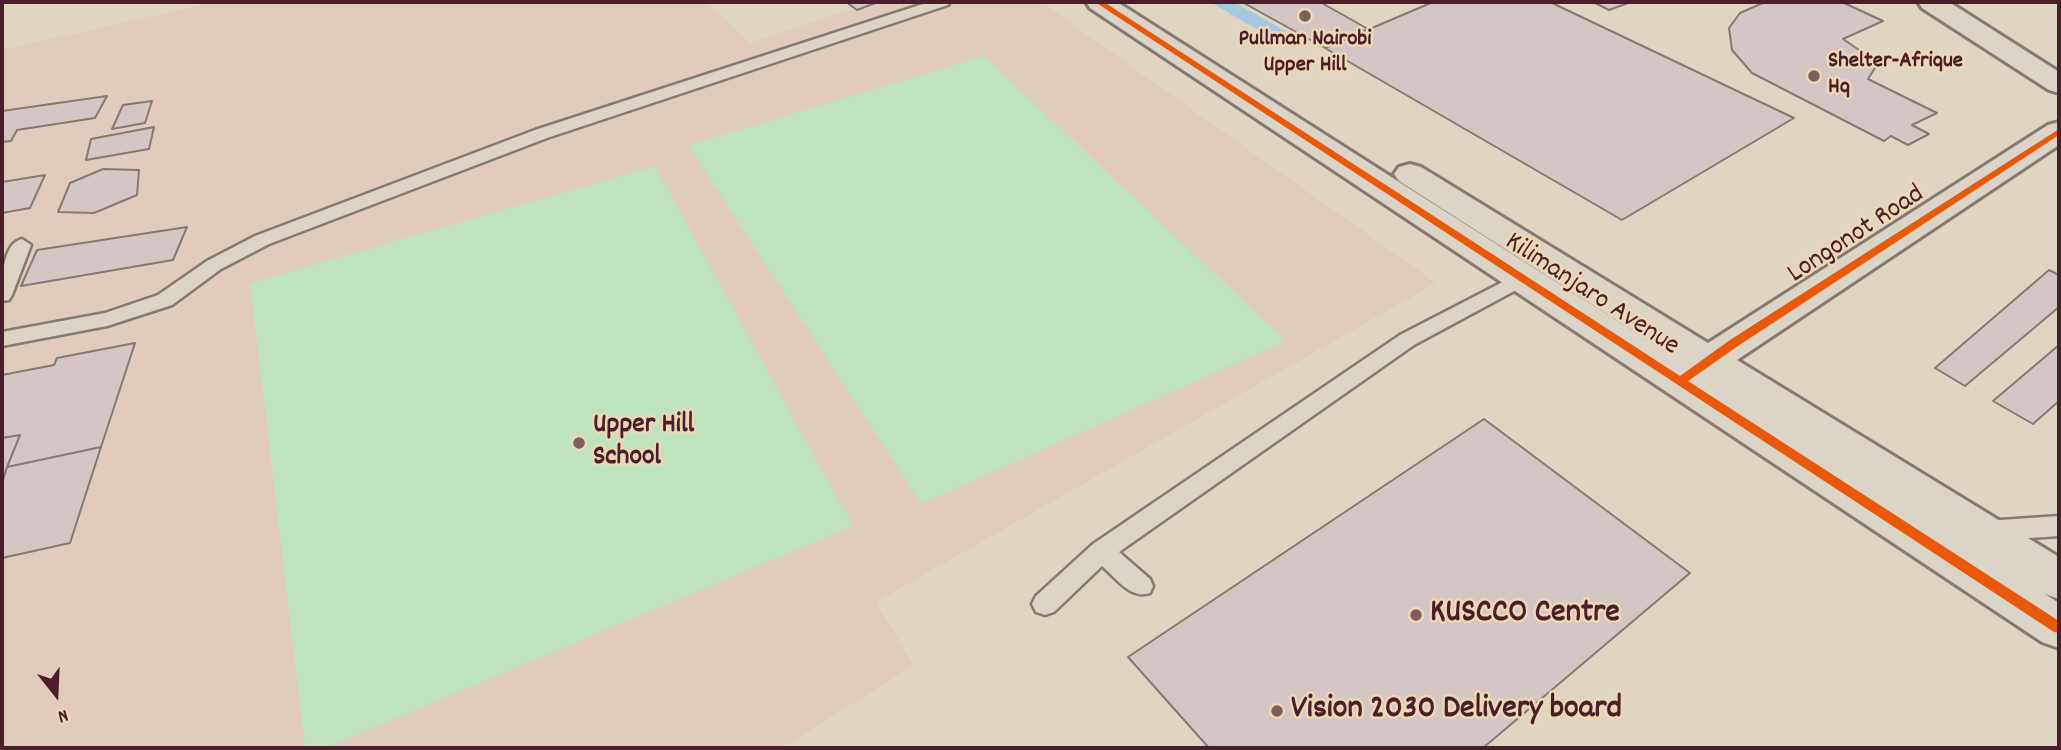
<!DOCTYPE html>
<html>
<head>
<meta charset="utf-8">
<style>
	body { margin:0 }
	#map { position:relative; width:2061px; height:750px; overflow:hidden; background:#e0d5c3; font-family:Dekko,sans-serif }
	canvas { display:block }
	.frame { position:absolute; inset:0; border:4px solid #4a1f2b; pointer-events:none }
	.north { position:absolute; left:21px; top:659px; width:70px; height:70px; -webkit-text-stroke:5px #edd8b6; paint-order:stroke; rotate:162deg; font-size:19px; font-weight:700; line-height:28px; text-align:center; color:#4a1f2b }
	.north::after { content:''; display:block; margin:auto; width:24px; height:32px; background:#4a1f2b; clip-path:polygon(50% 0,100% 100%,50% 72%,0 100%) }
</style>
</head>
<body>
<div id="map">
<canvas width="2061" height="750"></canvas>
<div class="frame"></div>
<div class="north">N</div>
</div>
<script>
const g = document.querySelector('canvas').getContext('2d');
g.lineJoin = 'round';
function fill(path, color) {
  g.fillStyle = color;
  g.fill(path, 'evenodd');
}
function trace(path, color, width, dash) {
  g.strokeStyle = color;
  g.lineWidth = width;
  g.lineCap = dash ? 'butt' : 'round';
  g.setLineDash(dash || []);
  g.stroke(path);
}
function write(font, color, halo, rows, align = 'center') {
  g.font = font + ' Dekko,sans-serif';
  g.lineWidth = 5;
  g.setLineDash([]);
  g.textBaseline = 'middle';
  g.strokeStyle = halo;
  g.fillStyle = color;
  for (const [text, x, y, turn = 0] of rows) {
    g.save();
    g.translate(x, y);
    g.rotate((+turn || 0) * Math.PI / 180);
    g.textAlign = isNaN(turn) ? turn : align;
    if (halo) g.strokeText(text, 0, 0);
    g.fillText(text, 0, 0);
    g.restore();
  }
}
const built = new Path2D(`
	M215,2H706L750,43L874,2H1041L1436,283L876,602L914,665L782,748H2V50Z`);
const green = new Path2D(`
	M984,56L1286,341L921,504L688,145Z
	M655,166L853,526L325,748H305L250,283Z`);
const water = new Path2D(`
	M1210,2H1234L1287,32L1272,38Z`);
const building = new Path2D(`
	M846,2H878L857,10Z
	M1242,2H1320L1368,29L1325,48Z
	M1433,2H1550L1794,118L1622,220L1325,48Z
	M1593,2H1631L1609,10Z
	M1765,2H1842L1883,21L1843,39L1872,59L1875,68L1868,79L1937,113L1912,125L1929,134L1908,145L1891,136L1884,141L1752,73L1732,50L1729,28L1740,13Z
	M107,96L95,118L17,130L11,141L2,142V111Z
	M152,101L145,123L112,129L123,105Z
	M154,127L149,149L86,160L91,139Z
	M103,169L139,170L137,195L94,213L58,212L70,183Z
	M45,175L30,208L2,213V182Z
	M187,227L173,260L21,286L37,250Z
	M2049,270L2059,275V307L1965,386L1935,368Z
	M135,343L101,447L7,467L20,435L2,438V375L54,365L57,358Z
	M2059,345V401L2033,424L1993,401Z
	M1484,419L1690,573L1483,748H1209L1128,657Z
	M20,435L7,467L2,483V438Z
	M101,447L70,543L2,558V483L7,467Z`);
const service = new Path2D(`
	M929,2H950L948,5L547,138L269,244L221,269L172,305L107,326L2,346V332L105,313L158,295L207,261L255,236L535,130Z
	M22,239L31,245L12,295L9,300L2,301C2,284 1,244 22,239Z
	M1522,272L1529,273L1532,278L1529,283L1414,345L1119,552L1150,579L1153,586L1150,593C1131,600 1116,578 1102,566L1054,612L1045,615L1036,612L1032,604L1036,596L1093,544L1400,335Z
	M2059,516V536L1986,541L1978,538L1974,531L1978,524L1986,521Z`);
const minor = new Path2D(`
	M1086,2H1117L1680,361L1399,181L1394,174L1399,167L1410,164L1421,167L1708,343L2048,125L2059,122V145L1737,360L2059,557V599L2045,594L2059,603V648L2042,642L1090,8Z
	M1918,2H1949L2059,72V93L2049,90L1922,8Z`);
const cycleway = new Path2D(`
	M1095,2H1104L1680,376L1730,340L2059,129V135L1738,346L1688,381L2059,621V633L2054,632Z`);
const markers = [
	[1305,16,7,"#7e5f60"],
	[1814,76,7,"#7e5f60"],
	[579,443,7,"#7e5f60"],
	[1416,615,7,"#7e5f60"],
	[1277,711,7,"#7e5f60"]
];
const farPoinames = [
	["Pullman Nairobi",1305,41],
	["Upper Hill",1305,67],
	["Shelter-Afrique",1828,63,"left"],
	["Hq",1828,89,"left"]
];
const streetNames = [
	["Longonot Road",1857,236,-33],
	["Kilimanjaro Avenue",1591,296,33]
];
const poiNames = [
	["Upper Hill",593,427],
	["School",593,459]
];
const nearPoinames = [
	["KUSCCO Centre",1430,615],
	["Vision 2030 Delivery board",1291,711]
];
fill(built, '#e1cbbc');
fill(green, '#bfe3bf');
fill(water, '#a6c9df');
fill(building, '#d3c6c4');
trace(building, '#867973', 2);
trace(service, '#867973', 5);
trace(minor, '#867973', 6);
fill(service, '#dcd4c7');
fill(minor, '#dcd4c7');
fill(cycleway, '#e8590c');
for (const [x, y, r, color] of markers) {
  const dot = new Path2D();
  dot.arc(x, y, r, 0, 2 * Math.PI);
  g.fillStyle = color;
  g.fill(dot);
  trace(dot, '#edd8b6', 2.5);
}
write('bold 23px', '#4a1f2b', '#edd8b6', farPoinames);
write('28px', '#4a1f2b', '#edd8b6', streetNames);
write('bold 28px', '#4a1f2b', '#edd8b6', poiNames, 'left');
write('bold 33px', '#4a1f2b', '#edd8b6', nearPoinames, 'left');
</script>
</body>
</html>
